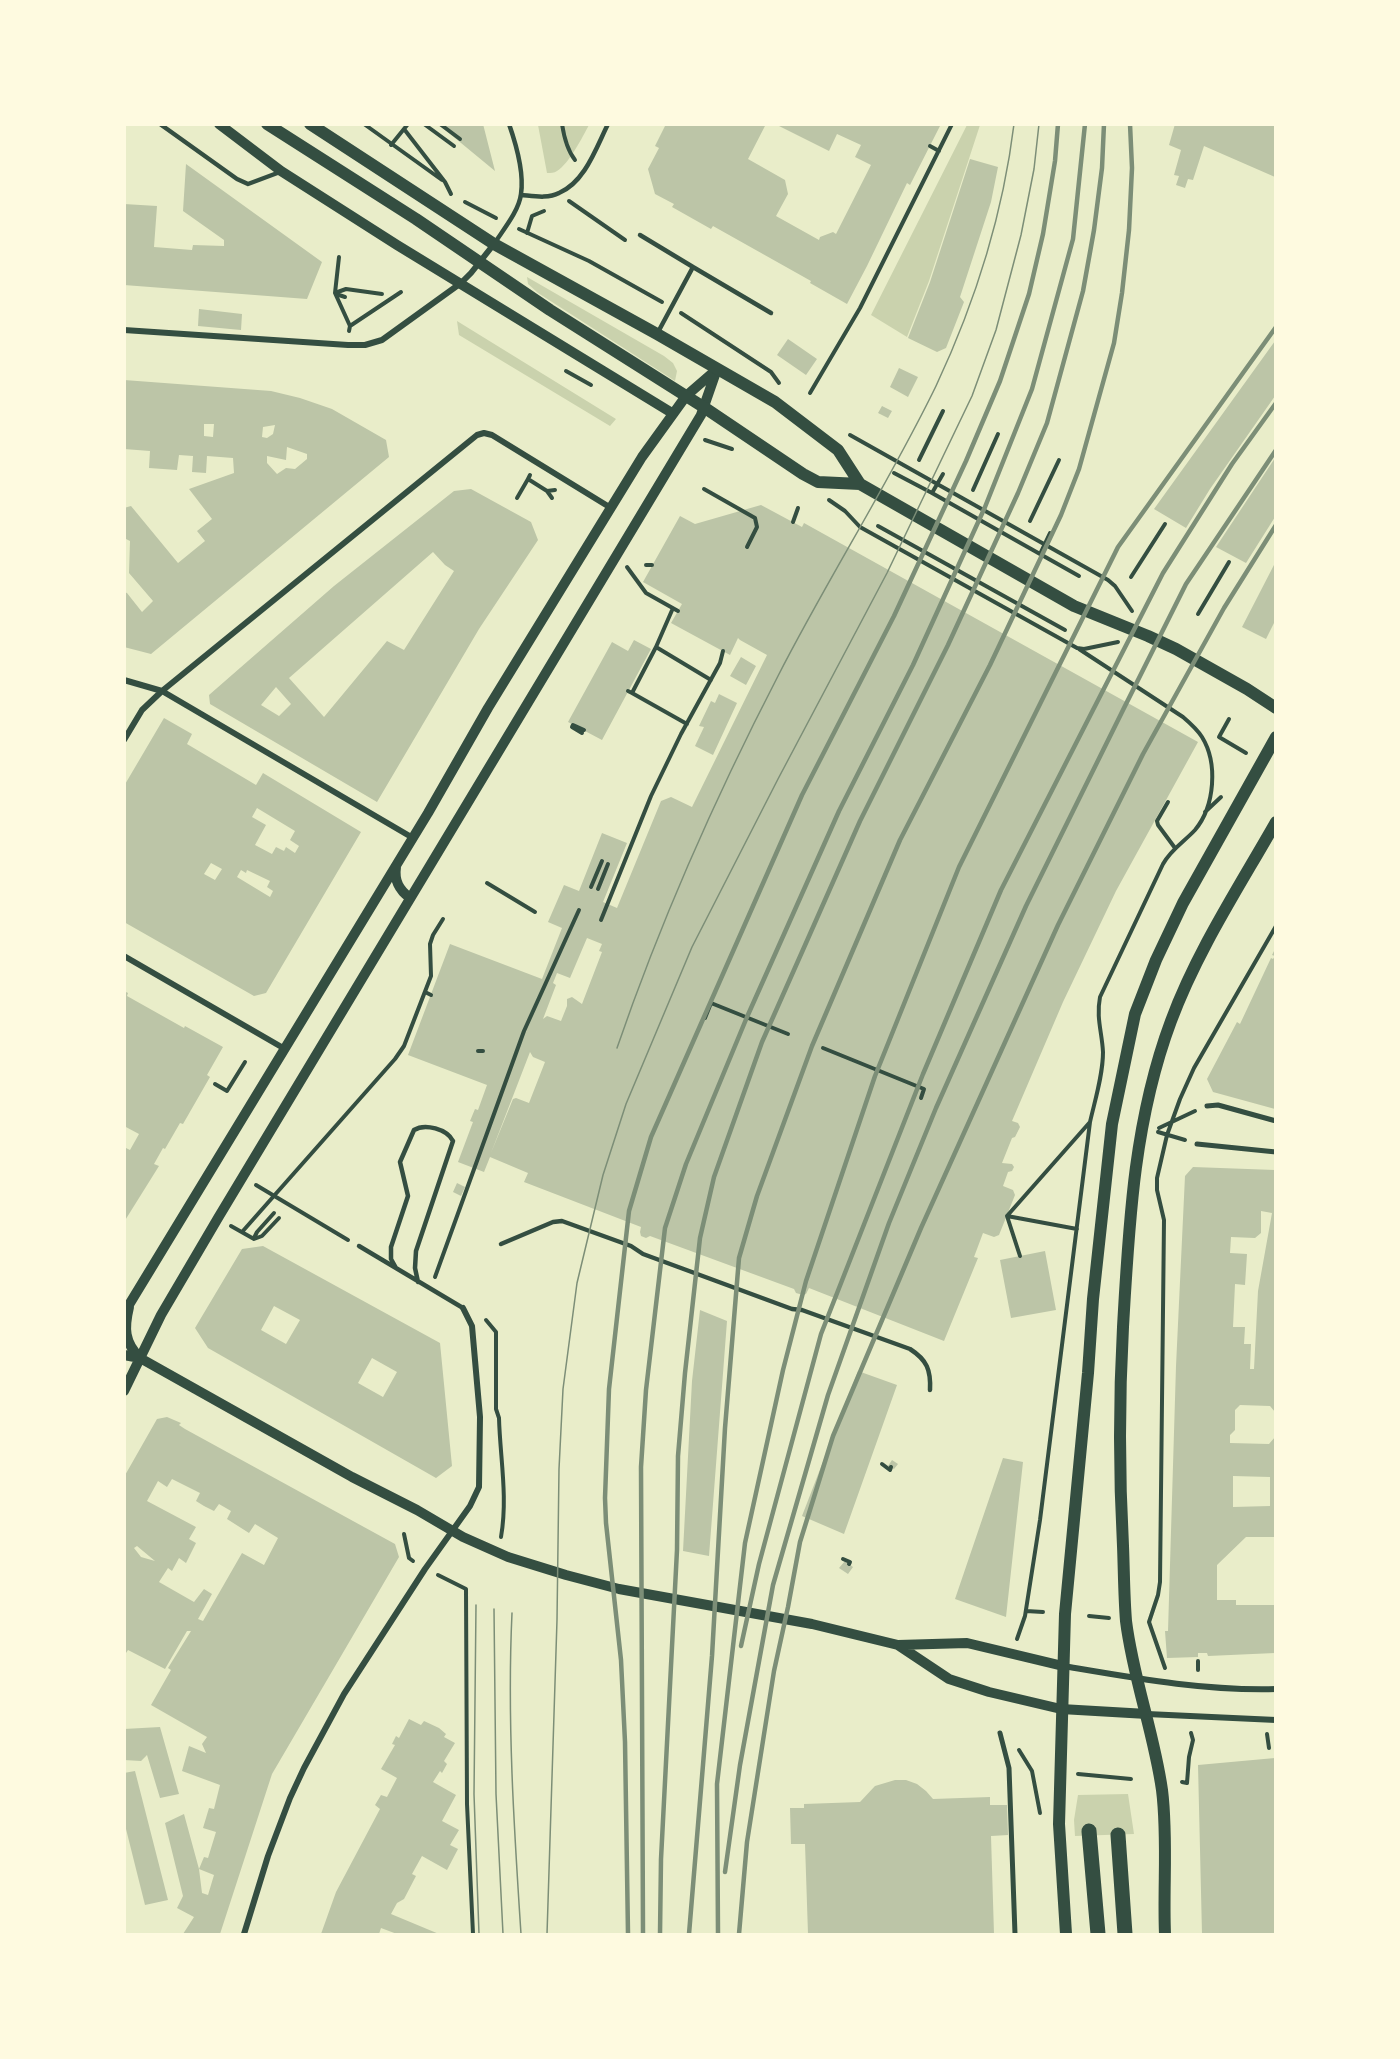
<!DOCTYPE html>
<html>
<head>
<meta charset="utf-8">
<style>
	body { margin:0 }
	#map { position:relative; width:1400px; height:2059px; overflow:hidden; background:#e9edc9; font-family:"Roboto Condensed",sans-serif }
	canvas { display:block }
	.frame { position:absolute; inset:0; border:126px solid #fefae0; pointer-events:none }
</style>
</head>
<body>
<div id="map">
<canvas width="1400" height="2059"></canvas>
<div class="frame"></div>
</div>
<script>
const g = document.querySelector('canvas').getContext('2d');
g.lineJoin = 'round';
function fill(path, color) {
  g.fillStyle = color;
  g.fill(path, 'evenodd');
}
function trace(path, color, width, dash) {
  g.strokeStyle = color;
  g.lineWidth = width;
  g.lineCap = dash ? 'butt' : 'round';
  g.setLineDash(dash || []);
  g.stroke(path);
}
const green = new Path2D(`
	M538,125H589C583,136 569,164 557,171C554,173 551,173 547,173Z
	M967,125H980L929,281L907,337L871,315Z
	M527,277L664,356L673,363L677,371L675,381L538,293L528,284Z
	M457,321L616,419L610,426L459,335Z
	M1128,1794L1134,1834L1075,1836L1074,1820L1078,1795Z`);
const building = new Path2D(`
	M438,124H483L495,171Z
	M666,124H766L748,159L785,180L788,194L776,216L819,240L820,237L833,232L836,234L871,165L855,157L861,145L837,134L829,151L775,124H941L910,185L907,183L867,266L847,304L810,283L811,281L713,226L711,229L672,207L674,204L655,194L648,169L659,148L655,146Z
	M1175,124H1275V177L1204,146L1193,180L1188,179L1185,188L1176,185L1179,176L1174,175L1181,150L1169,145Z
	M970,159L998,167L991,202L960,297L964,302L946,348L937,352L908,338L930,282Z
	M186,164L322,262L307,299L124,285V204L157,206L154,247L192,250L193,245L224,246V240L183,211Z
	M199,309L242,314L241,330L198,326Z
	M788,339L817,359L806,375L777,355Z
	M1275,341V396L1210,489L1186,528L1154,509Z
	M899,368L918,377L908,397L890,387Z
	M124,380L271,391L300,398L332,409L386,440L389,457L151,654L124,647V592L127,593L142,612L153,601L129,573L130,541L124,538V508L131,506L178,563L205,541L197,531L212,519L189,489L234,473L233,458L207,456L206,473L192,472L193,456L179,455L177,470L149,468L150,451L124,449L126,413H124ZM204,424H214L213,437L204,436ZM275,425L273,434L267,438L262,437L263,427ZM287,447L307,454V459L295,469L286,468L277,474L267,463V456L286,460Z
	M882,406L892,411L888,418L878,413Z
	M1275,458V517L1246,563L1216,547Z
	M471,489L531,522L538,540L479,629L377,802L210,704L209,695L334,586L454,491ZM433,552L445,565L454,571L404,650L387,641L324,717L289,678ZM276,687L291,704L279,716L261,705Z
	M761,505L802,527L804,523L1198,742L1116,891L1063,1002L1012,1121L1018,1123L1020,1127L1015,1137L1012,1138L1002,1163L1012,1164L1014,1167L1012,1171L1008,1172L1003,1186L1013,1190L1015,1195L999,1235L994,1237L983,1233L974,1257L978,1258L944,1341L809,1288L806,1294L803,1295L796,1293L794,1289L650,1236L646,1238L641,1236L640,1232L641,1227L524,1182L528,1173L490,1157L484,1172L458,1162L473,1122L470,1121L475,1109L478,1110L487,1085L408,1055L450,944L542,979L562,928L548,922L564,885L579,891L602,833L627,843L603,902L617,908L661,801L671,797L692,807L767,655L740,640L738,638L730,655L671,623L682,604L643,582L680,516L695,524ZM587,938L602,944L599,951L602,952L582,1004L572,997L567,999V1006L561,1021L547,1016L543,1019L556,985L553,983L557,973L570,978ZM530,1052L533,1057L545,1062L529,1103L516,1098L513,1099L491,1153Z
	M1275,563V621L1266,639L1242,627Z
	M634,640L651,649L602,740L568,722L612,642L628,651Z
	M741,657L756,666L746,685L730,676Z
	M719,694L737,703L713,755L695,746L704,727L699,726L711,701L715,703Z
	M164,718L192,734L187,744L256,785L263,773L361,832L266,993L254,996L124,922V786ZM257,808L295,831L290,840L299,846L295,853L286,847L284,851L276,847L272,854L255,845L266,825L252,817ZM211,863L222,869L215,880L204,874ZM241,870L246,873L247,870L270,881L267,887L273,891L270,897L237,877Z
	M1275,949V1109L1213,1092L1207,1079L1237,1022L1240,1024L1271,958L1273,959L1275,956L1272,955Z
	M124,991L128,993L127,996L184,1028L185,1026L223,1047L207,1075L210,1077L183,1124L180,1123L165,1149L163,1148L154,1164L159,1166L124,1222V1147L130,1150L139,1134L124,1126Z
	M1193,1167L1275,1170V1412L1270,1406L1240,1405L1235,1410V1430L1230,1435V1443L1269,1444L1275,1437V1537H1246L1217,1565V1600H1236V1605H1275V1653L1208,1656L1207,1653H1198V1657L1167,1658L1165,1631H1168L1176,1366L1185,1176ZM1261,1211L1272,1213L1258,1291L1254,1369H1250L1251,1344H1244L1245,1327H1233L1235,1284L1245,1285L1247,1254L1230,1253L1231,1237L1255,1238L1261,1233ZM1233,1476L1270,1477V1506L1233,1507Z
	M457,1183L465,1187L461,1196L453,1192Z
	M263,1246L440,1343L452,1466L436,1478L208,1348L195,1328L242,1249ZM274,1306L300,1320L286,1344L261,1330ZM372,1358L397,1372L383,1397L358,1383Z
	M1045,1251L1056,1310L1011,1318L1000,1260Z
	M700,1310L727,1321L709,1556L683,1551L692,1381Z
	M858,1371L897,1385L844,1534L802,1516Z
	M167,1417L181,1423L179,1425L185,1429L395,1544L399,1557L272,1774L220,1934H183L194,1917L177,1908L183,1896L165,1823L184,1814L199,1869L202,1893L208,1895L214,1875L199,1869L204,1857L208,1858L216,1832L203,1828L209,1808L214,1809L220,1785L182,1771L189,1746L206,1753L202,1744L207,1737L151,1705L171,1670L168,1668L191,1631H187L165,1669L128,1650L124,1656V1477L157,1419ZM172,1479L200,1493L196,1501L204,1506L214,1511L219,1504L231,1511L227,1519L249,1533L255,1524L278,1538L264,1565L242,1553L203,1621L198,1619L212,1594L204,1589L194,1602L159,1582L168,1568L172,1571L179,1558L186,1563L196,1543L189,1539L196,1527L147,1501L158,1481L167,1487ZM137,1546L155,1561L141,1557L134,1548Z
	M1003,1458L1023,1462L1006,1617L955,1599Z
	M892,1460L898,1464L894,1469L888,1466Z
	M845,1561L853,1567L848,1574L839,1568Z
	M409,1719L421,1725L424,1721L439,1728L446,1734L444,1737L455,1743L444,1761L447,1764L442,1773L440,1771L433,1782L456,1795L442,1821L459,1830L450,1845L458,1849L447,1870L422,1856L412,1874L416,1876L404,1899L397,1903L391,1914L439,1934H397L381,1928L379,1934H321L336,1892L380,1809L375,1805L381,1795L387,1797L397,1778L381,1769L395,1745L392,1744L396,1736L399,1738Z
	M160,1727L179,1794L160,1798L147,1755L141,1761L124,1760V1729Z
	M1275,1758V1934H1202L1198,1765Z
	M135,1771L168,1900L145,1905L124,1821V1773Z
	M895,1780H906L917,1784L926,1791L933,1799L990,1797V1805H1007L1008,1835L991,1836L994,1934H808L805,1844H791L790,1808H804V1804L860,1802L875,1786Z`);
const path = new Path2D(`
	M364,124L442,180
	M424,124L454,146
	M440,124L460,139
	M562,124C564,137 567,150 575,160
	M404,129L445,182L451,194
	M391,145L408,124
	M930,146L939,151
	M569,201L625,240
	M465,202L496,218
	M519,229L589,261L662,302
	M527,233L532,216L544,211
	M339,257L335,293L350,326L349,331
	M335,293L346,289L382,294
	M336,294L345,297
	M681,313L771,372L779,383
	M350,326L401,292
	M566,371L591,385
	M810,393L860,308L952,124
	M850,435L1108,580L1115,586L1132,611
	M705,440L732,449
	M919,460L943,411
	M894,473L932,493
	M943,474L932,493L1040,554
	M530,475L528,479L547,491
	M704,489L755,518L757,527L747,547
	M973,490L998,434
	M517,498L528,479
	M552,498L547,491L555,490
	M829,500L845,511L860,527L1077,648L1084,649L1118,642
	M1030,521L1059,460
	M793,522L798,508
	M878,526L1065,630
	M1050,533L1040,554L1079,576
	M646,565H652
	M627,567L646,593L678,611
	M1131,577L1165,524
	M1198,614L1229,562
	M656,647L673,608
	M628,691L632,693L656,647L711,680
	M632,693L687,724
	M1229,719L1219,737L1246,753
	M582,733L572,727L573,725L584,730
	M1168,802L1157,821L1158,825L1175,848
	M1205,812L1221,797
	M487,883L535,912
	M591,887L602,861
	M598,889L608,864
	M601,920L651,796L681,734L720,663L723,651
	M425,992L431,995
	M705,1018L711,1003L788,1034
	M823,1048L924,1089L921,1098
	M478,1051H483
	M215,1084L227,1091L245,1062
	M1159,1128L1195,1111
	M1158,1132L1185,1140
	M256,1185L348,1240
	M1007,1216L1020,1256
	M231,1226L254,1239L262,1236L279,1218
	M1077,1229L1007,1216L1090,1122
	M242,1232L395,1059L404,1046L431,976L430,944L433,935L443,919
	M254,1238L257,1232L274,1213
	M435,1277L524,1031L579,910
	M486,1320L496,1332V1409L499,1418C500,1457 508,1497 501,1537
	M882,1464L890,1470L891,1467
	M404,1534L409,1558L413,1561
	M843,1559L850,1562L849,1564
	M438,1575L466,1589L467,1804L473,1934
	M1026,1611L1043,1612
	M1089,1616L1109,1618
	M1017,1639L1025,1616L1040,1520L1090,1122C1095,1100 1103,1075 1103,1052C1102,1032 1096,1018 1100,997L1163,864C1171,849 1184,842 1195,830C1215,806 1218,763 1202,737C1197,729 1190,723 1183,717L1079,649
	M1198,1661V1670
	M1165,1668L1149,1622L1158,1595L1160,1582L1164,1220L1157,1190V1178L1167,1135L1180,1099L1194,1068L1276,926
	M1267,1734L1269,1748
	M1019,1750L1032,1771L1040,1813
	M1078,1774L1131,1779
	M1182,1782L1187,1783L1189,1757L1193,1740L1191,1733`);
const service = new Path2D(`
	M160,124L237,179L248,184L280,172
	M521,195C533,196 548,199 559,193C585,182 596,148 608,124
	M640,235L693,267
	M494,244C503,230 519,211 521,194C524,174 516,144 509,124
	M657,334L693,267L771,313
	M501,1244L553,1222L562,1221L631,1246L643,1254L792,1309L802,1310L910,1349C927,1360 931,1370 930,1390
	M359,1246L463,1308
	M396,1268L391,1259V1247L408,1196L400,1162L414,1130C425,1123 447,1129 453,1141L416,1251L415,1268L418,1282`);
const pedestrian = new Path2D(`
	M1207,1106L1218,1105L1276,1121
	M1197,1144L1276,1152
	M1000,1733L1009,1768L1015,1934`);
const minor = new Path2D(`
	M124,330L348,345H365L382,340L461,283L471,273L494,244
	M124,680L162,691L413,838
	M124,740L142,710L162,691L477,435L484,433L492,435L611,508
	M124,956L285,1049
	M1063,1666C1134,1678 1204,1691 1276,1689
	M1147,1714L1276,1720
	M244,1934L268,1856L290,1798L304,1768L344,1694L425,1569L470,1506L479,1487L480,1417L472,1326L463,1308`);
const tertiary = new Path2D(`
	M219,124L281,171L397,245L672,413
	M396,867C394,881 399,890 410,898
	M129,1307C124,1328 124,1342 140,1358
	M124,1313L428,813L488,708L642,457L686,396L716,370
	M124,1355L140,1358L352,1477L417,1510L463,1537L508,1557L566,1575L619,1589L812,1624L898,1645L967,1643L1063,1666
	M124,1391L161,1315L218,1218L701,415L717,369
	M898,1645L949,1679L989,1692L1061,1709L1147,1714`);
const secondary = new Path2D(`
	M267,124L416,219L550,310L705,408L803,474L818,482L860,484
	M310,124L494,244L657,334L775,402L838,450L860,484L1074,606L1148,636L1176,649L1247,689L1276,708
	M1066,1934L1059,1824L1065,1614L1088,1373L1093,1299L1112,1124L1135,1014L1156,960L1183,903L1276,737
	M1165,1934C1163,1887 1168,1837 1162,1790C1154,1733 1133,1678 1126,1621C1124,1596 1124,1571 1123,1546C1119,1473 1119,1400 1123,1327C1129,1222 1134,1120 1171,1021C1197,951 1239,887 1276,822`);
const primary = new Path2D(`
	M1089,1831L1098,1934
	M1118,1835L1125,1934`);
const tram = new Path2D(`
	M617,1048C661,920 716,796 778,676C828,578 888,485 936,386C974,305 1003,214 1014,124
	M476,1605L474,1794L479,1934
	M494,1609L496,1794L503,1934
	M512,1613C507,1719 514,1828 521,1934
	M547,1934L557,1620L559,1469L563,1389L577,1283L603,1175L626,1104L692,947L778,779L887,573L972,396L996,330L1021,235L1034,169L1039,124`);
const rail = new Path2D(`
	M741,1646L759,1564L821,1334L923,1074L1001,890L1163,573L1232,464L1276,403
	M725,1872L740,1765L773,1585L828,1395L889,1223L936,1108L1026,906L1123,710L1186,584L1276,450
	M628,1934L625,1742L621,1660L606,1523L605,1498L609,1389L629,1211L651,1137L802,795L894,616L966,461L1000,381L1029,294L1043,234L1055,161L1058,124
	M643,1934L641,1467L646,1390L665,1228L686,1164L747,1017L839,811L913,665L985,507L1032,389L1073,239L1085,124
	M660,1934L661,1859L677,1550L678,1456L685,1373L700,1238L714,1177L762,1042L802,952L860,821L948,645L1018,493L1047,423L1083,291L1094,230L1102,168L1104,124
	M689,1934L712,1656L725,1428L739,1258L757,1196L812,1046L900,840L990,665L1061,515L1079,469L1114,343L1122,293L1129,230L1132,168L1130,124
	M718,1934L717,1784L745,1543L783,1370L806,1281L875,1076L959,867L1118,547L1276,327
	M739,1934L747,1842L774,1671L788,1607L800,1542L833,1436L921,1228L1058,925L1143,754L1224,608L1276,525`);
fill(green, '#cad2ad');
fill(building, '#bcc5a7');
trace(path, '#344e41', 4);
trace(service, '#344e41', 4.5);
trace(pedestrian, '#344e41', 5);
trace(minor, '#344e41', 6);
trace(tertiary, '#344e41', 10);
trace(secondary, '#344e41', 12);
trace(primary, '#344e41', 15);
trace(tram, '#7c8e77', 1.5);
trace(rail, '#7c8e77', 4.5);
</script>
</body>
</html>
